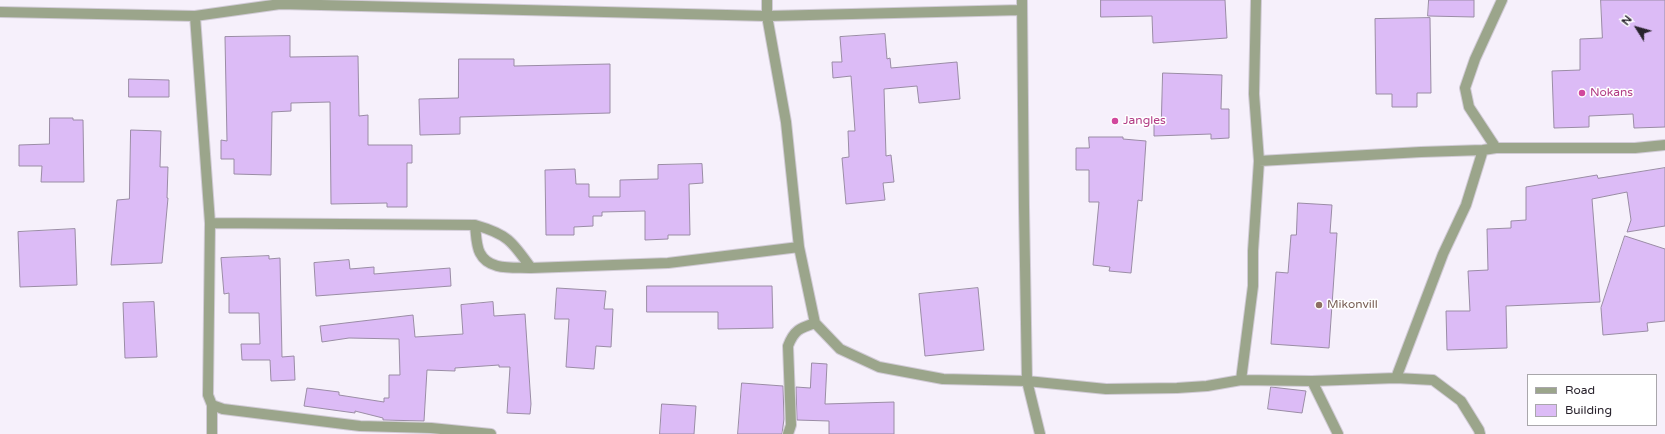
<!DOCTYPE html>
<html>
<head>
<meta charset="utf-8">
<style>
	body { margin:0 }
	#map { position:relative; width:1665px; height:434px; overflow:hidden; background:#f6f0fb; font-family:"Varela Round",sans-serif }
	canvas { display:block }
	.legend { position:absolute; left:1527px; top:374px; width:130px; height:52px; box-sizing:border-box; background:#fff; border:1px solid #a9a7ab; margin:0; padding:5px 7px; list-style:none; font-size:12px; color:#28222c }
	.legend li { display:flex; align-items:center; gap:8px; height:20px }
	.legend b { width:20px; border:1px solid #a9a7ab }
	.north { position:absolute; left:1617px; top:8px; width:40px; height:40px; -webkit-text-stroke:3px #fff; paint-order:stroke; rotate:307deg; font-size:11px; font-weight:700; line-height:16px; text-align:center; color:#28222c }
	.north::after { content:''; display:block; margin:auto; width:14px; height:18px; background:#28222c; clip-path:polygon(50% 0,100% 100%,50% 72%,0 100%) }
</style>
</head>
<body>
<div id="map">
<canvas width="1665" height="434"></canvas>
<ul class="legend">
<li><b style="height:5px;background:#9ba58b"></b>Road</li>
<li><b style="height:11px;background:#dcbbf6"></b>Building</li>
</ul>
<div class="north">N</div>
</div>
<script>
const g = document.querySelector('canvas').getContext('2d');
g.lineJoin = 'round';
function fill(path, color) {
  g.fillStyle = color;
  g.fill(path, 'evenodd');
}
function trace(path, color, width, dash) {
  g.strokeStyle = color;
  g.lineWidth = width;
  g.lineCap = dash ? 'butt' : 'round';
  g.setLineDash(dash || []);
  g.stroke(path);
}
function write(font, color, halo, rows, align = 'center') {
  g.font = font + ' "Varela Round",sans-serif';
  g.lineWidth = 3;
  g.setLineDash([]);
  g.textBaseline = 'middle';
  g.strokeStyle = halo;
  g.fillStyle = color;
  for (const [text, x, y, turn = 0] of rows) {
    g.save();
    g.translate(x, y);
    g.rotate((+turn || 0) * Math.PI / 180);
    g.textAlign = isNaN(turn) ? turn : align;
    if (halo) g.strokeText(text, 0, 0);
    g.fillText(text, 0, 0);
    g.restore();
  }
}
const building = new Path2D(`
	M1101,0H1225L1227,38L1153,43L1152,16L1101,17Z
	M1429,0H1474V17L1428,16Z
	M1601,0H1665V127L1634,128L1633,114L1589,116V127L1554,128L1552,71L1580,70V39L1602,38Z
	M1430,18L1431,93H1417V107H1392V94H1376L1375,19Z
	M885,34L887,59L890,58L891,68L957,62L960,99L919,103L917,86L884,89L886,156L891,155L894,182L883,183L885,200L846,204L842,158L849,157L848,131H855L851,76L833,78L832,62H842L840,37Z
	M290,36V57L358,56L359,116L368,115V145H412V163H407V207H387V203L331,204L330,102L291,103V111L272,112L271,175L234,174V159H221V140L227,141L225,37Z
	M459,59H514V66L610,64V113L460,117V134L420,135L419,99L458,98Z
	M1163,73L1222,75L1221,109H1229V138L1211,139V134L1154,136V119H1161Z
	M129,79L169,80V97H129Z
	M50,118H73V120H83L84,182H41L42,166H19V145L49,144Z
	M131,130L161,131L160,167H168L167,198H168L162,263L111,265L117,200L129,199Z
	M1089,137H1123V139L1146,141L1142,201L1138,200L1131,273L1109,271L1110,267L1093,265L1099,202H1089V170H1076V148H1089Z
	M702,164L703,183L689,184L690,235H668V239L645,240V211L602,212V216H593V226L574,227V235H546L545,170L575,169L576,184H589V197H620V180L658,179V165Z
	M1665,168V226L1627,232L1631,220L1627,192L1592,199L1600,302L1506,306L1507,348L1447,350L1446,311H1470L1468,271L1488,270L1487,229L1511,228V221L1526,220V187L1597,175L1598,178Z
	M1298,203L1332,205L1330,233H1337L1329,348L1271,344L1276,272L1288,273L1291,235H1296Z
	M75,229L77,285L20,287L18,232Z
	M1625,236L1665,249V321L1647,323L1648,331L1603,335L1601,308Z
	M269,256V259L280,258L282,357L294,356L295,380L271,381L270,360H242L241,344H260L259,313H229V293L224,294L221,258Z
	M349,260L350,269L374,267V274L450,268L451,286L316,296L314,263Z
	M647,286H772L773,328L718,329V312H647Z
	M557,288L606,291L604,309H613L611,347L596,346L594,369L566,367L569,319H555Z
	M978,288L984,350L925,356L919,294Z
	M154,302L157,357L125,358L123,303Z
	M493,302L494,316L525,314L531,404L530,414L507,413L510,367H499V365L455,368V371L427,370L424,421L383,420V418L355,411V413L304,406L307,388L339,392V395L384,402V398H389V375H400L399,339L349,338L322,342L320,326L413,315L415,337L463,334L461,305Z
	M812,363L827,364L825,404L894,402V434H829V421L797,420L796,387L810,388Z
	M742,383L783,386L784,419L782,434H738Z
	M1271,387L1306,391L1302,413L1268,409Z
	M662,404L696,406L694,434H660Z`);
const minor = new Path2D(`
	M767,0V16L786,122L799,247L815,323L840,349L879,367L943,379L1027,381L1106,389L1177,388L1207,386L1241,380L1312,381L1396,378L1433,380L1461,401L1479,430L1480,434
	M1022,0L1024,207L1027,381L1040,434
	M0,12L195,16L280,4L767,16L1021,10
	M195,16L210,223L475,225C507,234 512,241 531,268L668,263L799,247
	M1496,148L1469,107L1465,88L1475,59L1502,0
	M1259,161L1421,152L1483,150L1496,148H1635L1665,145
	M210,223L208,395L212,405L223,409L360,426L431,428L491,434
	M475,225C476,233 476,246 480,253C489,271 513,267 531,268
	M1396,378L1443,254L1466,205L1483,150
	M1241,380L1253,286V251L1259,161L1254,94L1256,0
	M1312,381L1338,434
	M212,434V405
	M788,434L791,425L788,346C794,330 800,328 815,323`);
const markers = [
	[1582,93,4,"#d1479c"],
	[1115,121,4,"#d1479c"],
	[1319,305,4,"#8d6e63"]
];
const hotelNames = [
	["Nokans",1590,93],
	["Jangles",1123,121]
];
const educationNames = [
	["Mikonvill",1327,305]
];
fill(building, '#dcbbf6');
trace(building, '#9a8ca5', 1);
trace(minor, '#d1cbd6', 12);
trace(minor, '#9ba58b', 10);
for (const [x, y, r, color] of markers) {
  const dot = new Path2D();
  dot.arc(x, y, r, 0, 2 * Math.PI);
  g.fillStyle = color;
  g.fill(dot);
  trace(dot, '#fff', 1.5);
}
write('12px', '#b23c85', '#fff', hotelNames, 'left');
write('12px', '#785e54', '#fff', educationNames, 'left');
</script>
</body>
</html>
